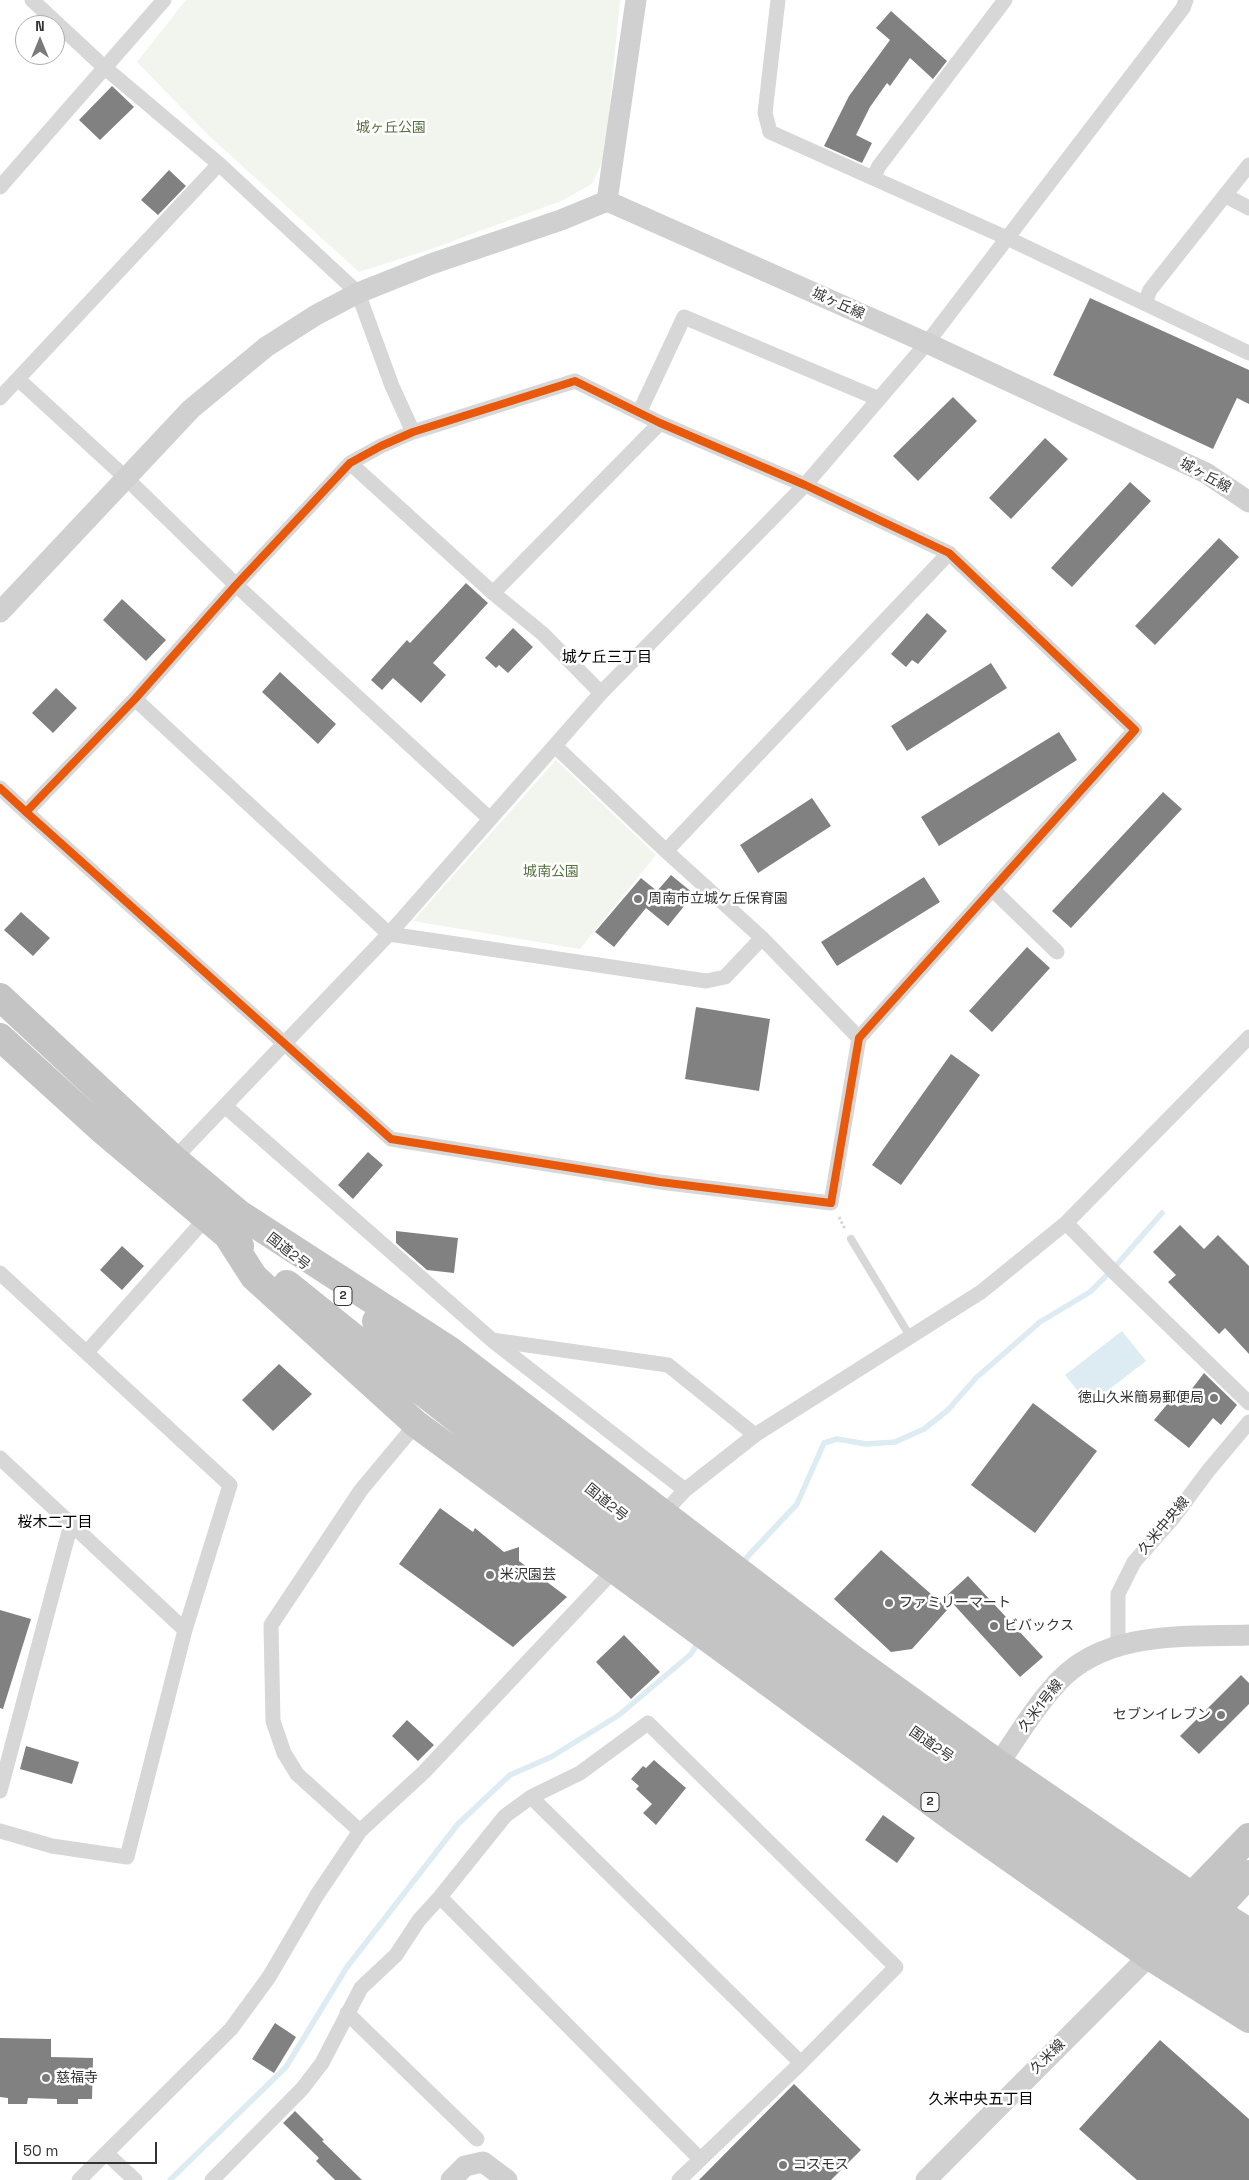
<!DOCTYPE html>
<html>
<head>
<meta charset="utf-8">
<style>
	body { margin:0 }
	#map { position:relative; width:1249px; height:2180px; overflow:hidden; background:#fff; font-family:"Space Grotesk",sans-serif }
	canvas { display:block }
	.north { position:absolute; left:15px; top:15px; width:50px; height:50px; box-sizing:border-box; background:#fff; border:1px solid #adadad; border-radius:50%; rotate:0deg; font-size:14px; font-weight:700; line-height:20px; text-align:center; color:#333 }
	.north::after { content:''; display:block; margin:auto; width:18px; height:22px; background:#7a7a7a; clip-path:polygon(50% 0,100% 100%,50% 72%,0 100%) }
	.scale { position:absolute; left:15px; top:2142px; width:142px; height:22px; box-sizing:border-box; border:2px solid #333; border-top:0; padding-left:6px; font-size:15px; line-height:18px; white-space:nowrap; color:#333; -webkit-text-stroke:4px #fff; paint-order:stroke }
</style>
</head>
<body>
<div id="map">
<canvas width="1249" height="2180"></canvas>
<div class="north">N</div>
<div class="scale">50 m</div>
</div>
<script>
const g = document.querySelector('canvas').getContext('2d');
g.lineJoin = 'round';
function fill(path, color) {
  g.fillStyle = color;
  g.fill(path, 'evenodd');
}
function trace(path, color, width, dash) {
  g.strokeStyle = color;
  g.lineWidth = width;
  g.lineCap = dash ? 'butt' : 'round';
  g.setLineDash(dash || []);
  g.stroke(path);
}
function write(font, color, halo, rows, align = 'center') {
  g.font = font + ' "Space Grotesk","Noto Sans JP",sans-serif';
  g.lineWidth = 5;
  g.setLineDash([]);
  g.textBaseline = 'middle';
  g.strokeStyle = halo;
  g.fillStyle = color;
  for (const [text, x, y, turn = 0] of rows) {
    g.save();
    g.translate(x, y);
    g.rotate((+turn || 0) * Math.PI / 180);
    g.textAlign = isNaN(turn) ? turn : align;
    if (halo) g.strokeText(text, 0, 0);
    g.fillText(text, 0, 0);
    g.restore();
  }
}
const green = new Path2D(`
	M186,0H620L605,156L592,184L561,201L434,248L359,272L207,134L137,62Z
	M556,760L656,855L580,949L413,921Z`);
const water = new Path2D(`
	M1122,1331L1146,1361L1089,1405L1065,1375Z`);
const stream = new Path2D(`
	M742,1566L748,1556L797,1504L824,1443L837,1439L866,1444L895,1442L924,1429L948,1410L976,1378L1040,1322L1090,1292L1113,1269L1162,1213
	M170,2180L286,2067L347,1967L458,1824L510,1775L551,1757L619,1715L691,1654L699,1641`);
const building = new Path2D(`
	M891,11L947,61L933,79L910,58L890,86L887,83L870,107L856,135L872,143L862,163L824,146L849,96L890,40L876,28Z
	M112,86L134,107L100,140L79,120Z
	M169,170L186,186L158,215L141,200Z
	M1090,298L1249,370V404L1237,398L1213,449L1053,375Z
	M953,397L977,421L918,481L893,456Z
	M1045,438L1068,459L1011,519L989,498Z
	M1130,482L1151,501L1072,587L1051,568Z
	M1219,538L1239,557L1155,645L1135,626Z
	M466,583L488,603L433,663L446,675L421,703L393,678L382,690L371,680L407,640L410,643Z
	M122,599L166,640L146,661L103,620Z
	M927,613L947,631L918,664L912,660L906,667L891,654Z
	M513,628L533,647L508,673L499,665L496,668L485,658Z
	M991,663L1007,688L907,751L891,726Z
	M280,672L336,724L318,744L262,692Z
	M56,688L77,708L53,733L32,713Z
	M1059,732L1077,760L939,846L921,817Z
	M1163,792L1182,809L1071,928L1052,911Z
	M812,798L831,826L758,873L740,845Z
	M671,875L694,894L668,926L646,908L614,947L595,932L641,878L657,891Z
	M924,877L940,902L837,966L821,942Z
	M21,912L50,938L33,956L4,930Z
	M1027,947L1050,968L992,1032L969,1011Z
	M696,1007L770,1019L759,1091L685,1079Z
	M951,1054L980,1075L901,1185L872,1165Z
	M368,1152L383,1165L353,1199L338,1185Z
	M1180,1225L1204,1249L1218,1235L1249,1266V1354L1225,1328L1219,1334L1168,1282L1176,1275L1153,1252Z
	M396,1231L458,1238L454,1273L427,1270L396,1243Z
	M122,1246L144,1266L122,1290L100,1270Z
	M279,1364L312,1394L273,1431L242,1400Z
	M1204,1373L1237,1405L1221,1425L1213,1418L1189,1448L1154,1420L1170,1401L1178,1407Z
	M1033,1403L1097,1451L1035,1533L971,1485Z
	M440,1508L473,1532L475,1528L504,1552L519,1547V1561L567,1597L513,1647L399,1564Z
	M881,1550L948,1609L912,1649L891,1652L834,1599Z
	M968,1576L1043,1657L1020,1677L946,1596Z
	M0,1610L31,1619L3,1709L0,1708Z
	M624,1635L660,1672L631,1699L596,1662Z
	M1241,1675L1249,1683V1704L1199,1754L1180,1736Z
	M407,1720L434,1745L418,1761L392,1736Z
	M26,1746L79,1762L72,1784L20,1769Z
	M654,1760L686,1788L656,1825L643,1813L652,1804L636,1789L639,1786L631,1779L643,1766L646,1768Z
	M883,1815L915,1838L897,1863L865,1840Z
	M275,2023L296,2037L274,2073L252,2059Z
	M0,2038L51,2039V2057L93,2058L92,2099H78V2104H57V2099L28,2098L27,2104H8V2098L0,2097Z
	M1160,2040L1249,2119V2180H1137L1079,2129Z
	M794,2084L861,2150L831,2180H699Z
	M295,2111L324,2140L322,2141L362,2180H335L316,2161L319,2158L283,2123Z`);
const path = new Path2D(`
	M839,1217L845,1229`);
const lane = new Path2D(`
	M851,1239L911,1338`);
const street = new Path2D(`
	M32,0L104,67L219,164L358,293L392,386L413,432
	M778,0L765,113L770,132L1007,238L1249,353
	M873,178L879,166L1005,0
	M0,187L164,0
	M1226,196L1249,208
	M1145,303L1150,290L1249,165
	M18,379L126,478L236,585L490,819
	M0,398L219,164
	M639,413L684,317L879,399
	M350,463L493,593L543,634L601,693
	M493,593L660,423
	M135,699L389,934L706,981L725,977L762,938
	M555,746L666,851
	M0,788L26,812L391,1139L660,1182L831,1203L859,1038L1135,730L949,553L805,485L660,423L575,381L413,432L381,446L350,463L236,585L135,699L26,812
	M992,889L1057,952
	M859,1038L762,938L666,851L949,553
	M226,1107L492,1340L668,1365L755,1435
	M174,1159L389,934L601,693L805,485L927,343L1183,8L1186,0
	M1066,1223L1115,1273L1249,1403
	M0,1273L230,1485L185,1630L127,1857L52,1846L0,1831
	M493,1341L685,1490
	M87,1352L206,1218
	M0,1458L185,1630
	M663,1514L685,1490L755,1435L981,1292L1066,1223L1249,1037
	M1118,1645V1594L1134,1562L1173,1518L1208,1471L1249,1422
	M0,1791L71,1524
	M531,1797L580,1773L648,1723L896,1967L801,2063L679,2180
	M360,1831L297,1774L284,1753L273,1721L271,1625L361,1490L416,1424
	M440,1897L700,2159
	M347,2013L477,2139
	M106,2153L135,2180
	M79,2180L231,2029L269,1977L317,1895L360,1831L424,1772L615,1569
	M212,2180L302,2089L322,2063L361,1988L396,1955L419,1920L440,1897L505,1816L531,1797L801,2063`);
const secondary = new Path2D(`
	M607,201L927,343L1206,473L1249,502
	M607,201L636,0
	M0,612L191,409L266,347L316,315L358,293L431,264L561,220L607,201
	M991,1775C1013,1744 1032,1710 1058,1682C1106,1630 1184,1637 1249,1635
	M451,2180L465,2166L483,2162L507,2180
	M926,2180L1149,1956`);
const highway = new Path2D(`
	M0,997L174,1159L249,1222
	M0,1037L101,1129L240,1246
	M235,1211L451,1351L852,1658L999,1764L1192,1896L1249,1932
	M227,1235L254,1277L416,1424L957,1821L1149,1956L1249,2019
	M287,1284C483,1442 683,1595 886,1743
	M376,1321L672,1555L900,1723
	M1182,1910L1192,1896L1249,1837
	M1200,1921L1215,1911L1249,1874`);
const highwayBridge = new Path2D(`
	M900,1723L1069,1842L1249,1961
	M886,1743L1062,1868L1249,1992`);
const cycleway = new Path2D(`
	M0,788L26,812L391,1139L660,1182L831,1203L859,1038L1135,730L949,553L805,485L660,423L575,381L413,432L381,446L350,463L236,585L135,699L26,812`);
const markers = [
	[638,899,5,"#7a7a7a"],
	[1214,1398,5,"#7a7a7a"],
	[490,1575,5,"#7a7a7a"],
	[889,1603,5,"#7a7a7a"],
	[994,1626,5,"#7a7a7a"],
	[1221,1715,5,"#7a7a7a"],
	[46,2078,5,"#7a7a7a"],
	[783,2165,5,"#7a7a7a"]
];
const shields = [
	[343,1296,18],
	[930,1802,18]
];
const shieldNames = [
	["2",343,1296],
	["2",930,1802]
];
const parkNames = [
	["城ヶ丘公園",391,128],
	["城南公園",551,872]
];
const streetNames = [
	["城ヶ丘線",838,304,24],
	["城ヶ丘線",1205,476,29],
	["国道2号",288,1252,38],
	["国道2号",606,1503,39],
	["久米中央線",1164,1526,-50],
	["久米1号線",1041,1706,-52],
	["国道2号",931,1745,35],
	["久米線",1048,2057,-45]
];
const poiNames = [
	["周南市立城ケ丘保育園",648,899],
	["徳山久米簡易郵便局",1204,1398,"right"],
	["米沢園芸",500,1575],
	["ファミリーマート",899,1603],
	["ビバックス",1004,1626],
	["セブンイレブン",1211,1715,"right"],
	["慈福寺",56,2078],
	["コスモス",793,2165]
];
const neighbourhoodNames = [
	["城ケ丘三丁目",607,658],
	["桜木二丁目",55,1523],
	["久米中央五丁目",981,2100]
];
fill(green, '#f1f5ed');
fill(water, '#ddebf3');
trace(stream, '#ddebf3', 5.5);
fill(building, '#818181');
trace(path, '#d6d6d6', 3, [2.5, 2.5]);
trace(lane, '#d7d7d7', 8);
trace(street, '#d7d7d7', 15);
trace(secondary, '#d0d0d0', 21);
trace(highway, '#c4c4c4', 28);
trace(highwayBridge, '#c4c4c4', 28);
trace(cycleway, '#e8590c', 8);
for (const [x, y, r, color] of markers) {
  const dot = new Path2D();
  dot.arc(x, y, r, 0, 2 * Math.PI);
  g.fillStyle = color;
  g.fill(dot);
  trace(dot, '#fff', 2);
}
for (const [x, y, w] of shields) {
  const box = new Path2D();
  box.roundRect(x - w / 2, y - 9.5, w, 19, 4);
  g.fillStyle = '#fff';
  g.fill(box);
  trace(box, '#333', 1);
}
write('bold 12px', '#333', null, shieldNames);
write('14px', '#56703f', '#fff', parkNames);
write('14px', '#333', '#fff', streetNames);
write('14px', '#333', '#fff', poiNames, 'left');
write('15px', '#000', '#fff', neighbourhoodNames);
</script>
</body>
</html>
